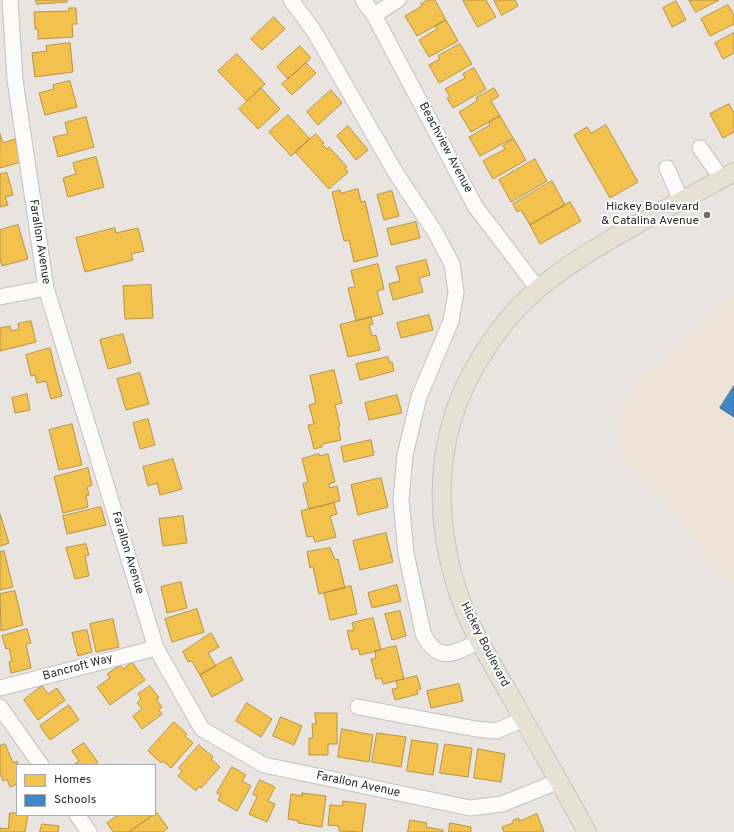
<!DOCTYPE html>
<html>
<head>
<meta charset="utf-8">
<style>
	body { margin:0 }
	#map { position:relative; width:734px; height:832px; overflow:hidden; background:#e9e4e0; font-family:Overpass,sans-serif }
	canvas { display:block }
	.legend { position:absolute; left:16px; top:764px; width:140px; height:52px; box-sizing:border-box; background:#fff; border:1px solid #aaa; margin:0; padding:5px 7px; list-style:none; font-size:12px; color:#2a2a2a }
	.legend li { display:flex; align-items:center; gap:8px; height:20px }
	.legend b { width:20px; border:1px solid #aaa }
</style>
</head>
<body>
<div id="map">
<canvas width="734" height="832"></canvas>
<ul class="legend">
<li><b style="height:11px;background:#f2c14e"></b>Homes</li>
<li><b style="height:11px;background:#3f88c5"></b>Schools</li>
</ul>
</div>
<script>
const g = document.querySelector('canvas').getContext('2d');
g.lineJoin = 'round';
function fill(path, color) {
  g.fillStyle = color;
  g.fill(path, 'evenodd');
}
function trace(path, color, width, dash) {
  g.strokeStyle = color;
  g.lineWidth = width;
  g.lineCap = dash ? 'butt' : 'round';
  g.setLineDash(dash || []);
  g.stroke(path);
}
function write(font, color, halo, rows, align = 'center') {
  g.font = font + ' Overpass,sans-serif';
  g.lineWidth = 4;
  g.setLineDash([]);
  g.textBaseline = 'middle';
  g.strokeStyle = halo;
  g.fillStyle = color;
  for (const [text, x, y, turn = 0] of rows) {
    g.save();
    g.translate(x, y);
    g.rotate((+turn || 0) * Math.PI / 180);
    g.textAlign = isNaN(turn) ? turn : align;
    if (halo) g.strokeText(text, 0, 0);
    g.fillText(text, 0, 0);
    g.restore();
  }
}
const education = new Path2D(`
	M734,296V584L705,556L696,537L625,458L619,437L620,414L630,393L642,380Z`);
const homes = new Path2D(`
	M36,0H67V2L37,4Z
	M428,0H435L446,20L417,36L405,16L422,6L421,4Z
	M463,0H486L496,17L478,27Z
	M494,0H515L518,6L502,15Z
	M689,0H719L696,12Z
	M676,1L686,20L672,27L663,8Z
	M728,5L734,15V24L710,36L701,19Z
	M69,8H76L77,24H72L73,37L38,39V29H35L34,12L69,11Z
	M274,17L285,29L262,50L251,39Z
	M446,20L458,41L429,57L419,40L437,29L435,26Z
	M734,33V53L723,59L715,43Z
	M70,43L73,72L35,77L32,53L47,51L46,46Z
	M460,44L472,64L439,83L429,65L440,59L438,56Z
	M300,46L311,58L288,79L277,67Z
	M237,54L265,84L247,101L218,71Z
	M306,63L316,73L292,95L282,84Z
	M474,68L486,89L453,108L447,98L450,97L445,89L465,78L463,74Z
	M70,81L77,107L45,115L39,93L54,89L53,85Z
	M261,88L280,109L258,129L239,109Z
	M494,88L499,96L491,101L500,116L471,132L459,112L477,101L476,98Z
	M331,90L342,103L318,125L307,112Z
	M729,104L734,113V132L723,138L710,114Z
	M288,115L310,139L291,156L269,132Z
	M500,116L513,138L480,156L469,137L490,125L489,122Z
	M86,117L94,147L58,157L53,137L68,134L65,123Z
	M606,125L638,182L610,198L574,135L587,127L591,133Z
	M348,126L368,150L356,160L337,136Z
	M0,134L3,143L15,139L21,162L0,168Z
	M316,134L324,143L322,144L327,149L329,147L347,167L345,168L348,172L329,189L295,152Z
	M514,139L526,160L493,179L483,161L505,149L503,146Z
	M96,157L104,187L68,197L63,178L76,174L73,163Z
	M535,159L547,181L511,202L499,180Z
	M7,173L13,195L5,197L8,205L0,207V174Z
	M552,181L565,205L530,225L521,210L517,212L513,204Z
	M358,189L361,202L365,201L378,256L354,262L349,240L344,241L332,192L340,190L341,193Z
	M392,191L399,216L384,220L377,195Z
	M570,202L581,221L540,244L530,225Z
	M416,222L420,238L391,245L387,229Z
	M18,225L28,259L2,266L0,259V230Z
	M115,228L116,233L138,228L144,251L131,254L133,260L85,272L76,238Z
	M426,260L430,275L419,278L423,292L393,300L389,284L400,281L396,267Z
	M378,264L384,289L377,291L383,314L356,321L348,288L355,287L351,271Z
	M151,285L153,318L125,319L123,286Z
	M429,315L433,330L401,338L397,323Z
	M371,317L373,324L369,325L372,336L376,335L380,350L348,357L340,325Z
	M31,321L36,342L0,351V328L10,326L11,331L19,329L18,324Z
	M123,334L131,363L108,369L100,340Z
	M50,348L62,396L51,399L46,381L37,383L35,375L31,376L26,355Z
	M388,357L390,363L392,362L394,371L360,380L356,364Z
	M334,370L342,403L335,405L340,426L338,427L341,440L322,444V447L314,449L308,425L314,424L309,405L316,403L310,376Z
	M140,373L149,404L126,410L117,379Z
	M27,394L30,410L15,413L12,398Z
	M397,395L402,413L369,420L365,403Z
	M148,419L155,445L140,449L133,423Z
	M72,424L82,465L59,470L49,430Z
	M371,440L374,455L344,462L341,447Z
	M319,454V456L328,454L335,482L329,484L330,488L337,486L340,501L309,509L303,484L308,482L302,459Z
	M173,459L182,489L160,495L157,483L148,486L143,467Z
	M88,468L92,485L87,487L89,495L86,496L88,507L63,513L54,477Z
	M381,478L388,507L358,515L351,485Z
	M334,503L337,514L330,516L336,537L315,542L313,536L307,537L301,511Z
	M101,507L106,525L67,534L63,516Z
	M0,514L9,543L0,546Z
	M183,516L187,543L163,546L159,519Z
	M386,533L393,562L360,570L353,541Z
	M86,544L89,555L85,556L89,576L75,579L66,548Z
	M330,548L335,560L338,559L345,588L319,594L313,567L310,568L307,552Z
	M4,551L13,587L0,590V552Z
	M181,582L187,608L167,613L161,587Z
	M397,585L401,601L372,608L368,593Z
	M351,586L357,614L330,620L324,593Z
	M15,591L23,625L1,631L0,594Z
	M197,609L204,632L172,642L165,619Z
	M400,611L406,636L392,640L385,614Z
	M373,618L381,650L360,655L358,648L352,650L347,631L354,630L352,623Z
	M113,619L119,647L96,652L90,624Z
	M27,629L31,643L26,644L31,668L11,673L9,662L12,661L9,648L6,649L2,636Z
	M87,630L92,652L78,656L72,633Z
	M211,633L219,647L208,653L216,666L200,675L192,661L188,662L183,652Z
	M396,646L404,679L383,684L381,678L376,679L371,659L376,658L375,651Z
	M231,657L243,680L212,697L200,675Z
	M132,662L145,680L110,705L97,687L110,678L107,674L120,665L123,669Z
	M417,676L421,689L417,690L418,694L395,700L392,689L398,688L396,681Z
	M459,684L463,701L431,708L427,691Z
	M42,686L48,694L57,688L65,700L38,720L24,700Z
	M150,686L159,698L156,699L162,707L159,710L162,714L142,729L133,716L142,709L137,703L141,699L138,694Z
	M247,703L272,719L261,737L236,721Z
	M69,705L79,720L50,740L40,726Z
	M315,713H337V744H328V755H309V738H313L312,724H316Z
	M281,717L302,726L294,745L273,736Z
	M174,722L187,734L185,736L193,743L171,768L163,761L161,763L148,751Z
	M342,729L373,735L369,762L338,757Z
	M377,733L406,737L401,767L372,762Z
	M412,740L438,744L433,775L407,771Z
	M84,743L98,762L94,765L75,764L79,761L72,751Z
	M5,744L13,763L17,761L18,765L17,784L10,787L7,779L3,781L0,773V746Z
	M445,744L472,748L468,777L440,773Z
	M199,745L213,757L211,759L220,767L201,788L199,786L196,791L178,776L182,771L179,768Z
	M478,749L505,754L501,782L474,778Z
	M232,767L246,775L242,781L251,786L237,811L218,800L221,795L217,793Z
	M260,780L275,787L268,801L275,804L267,822L249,814L257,797L253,794Z
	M302,793L326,796L322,827L298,823L299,821L288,819L291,794L302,796Z
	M343,801L366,804L362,832L339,831V826L328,825L330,805L342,806Z
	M10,813H17V815H28L25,832H0V828L8,829Z
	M157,813L168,828L163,832H129Z
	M537,814L544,832H504L502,827L513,823V820L519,818V821Z
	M119,815H148L150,817L129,832H113L107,823Z
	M410,820L427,823L426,827L443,830V832H408Z
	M450,823L471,827V832H449Z
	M42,824L59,826L58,832H40Z`);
const schools = new Path2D(`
	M734,386V417L720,408Z`);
const minor = new Path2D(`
	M10,0L15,80L46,288L156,648L202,729L264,765L470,808L502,804L559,781
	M291,0L314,31L397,175L435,232L452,264L456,292L451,321L419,397L405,455L401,500L406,553L423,633C438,665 455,653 480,641
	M363,0L374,15L475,206L538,289
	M374,15L398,0
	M700,148L722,179
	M667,168L681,201
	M0,297L46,288
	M0,688L156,648
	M0,707L41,765
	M358,707L476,729L496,731L524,719
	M77,815L89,832`);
const major = new Path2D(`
	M587,832C564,789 539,747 515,704C499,675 480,646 467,616C436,542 431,457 466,384C484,348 508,314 539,288C598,240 669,209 734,172`);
const markers = [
	[707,215,4,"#6d6b6a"]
];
const streetNames = [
	["Beachview Avenue",445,148,62],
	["Farallon Avenue",39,242,81],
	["Farallon Avenue",127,553,73],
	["Hickey Boulevard",484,645,63],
	["Bancroft Way",78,668,-15],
	["Farallon Avenue",358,785,12]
];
const poiNames = [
	["Hickey Boulevard",699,208],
	["& Catalina Avenue",699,222]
];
fill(education, '#ece2d5');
fill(homes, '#f2c14e');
trace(homes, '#b69443', 1);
fill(schools, '#3f88c5');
trace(schools, '#396c96', 1);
trace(minor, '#c3c1c1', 17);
trace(major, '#c4c3c1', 20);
trace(minor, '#fcfbfa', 15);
trace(major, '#e7e1d4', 18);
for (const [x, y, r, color] of markers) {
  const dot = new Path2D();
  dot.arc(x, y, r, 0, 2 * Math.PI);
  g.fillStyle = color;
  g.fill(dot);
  trace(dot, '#fff', 1.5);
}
write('12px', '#2a2a2a', '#fff', streetNames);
write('12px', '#2a2a2a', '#fff', poiNames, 'right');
</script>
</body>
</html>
